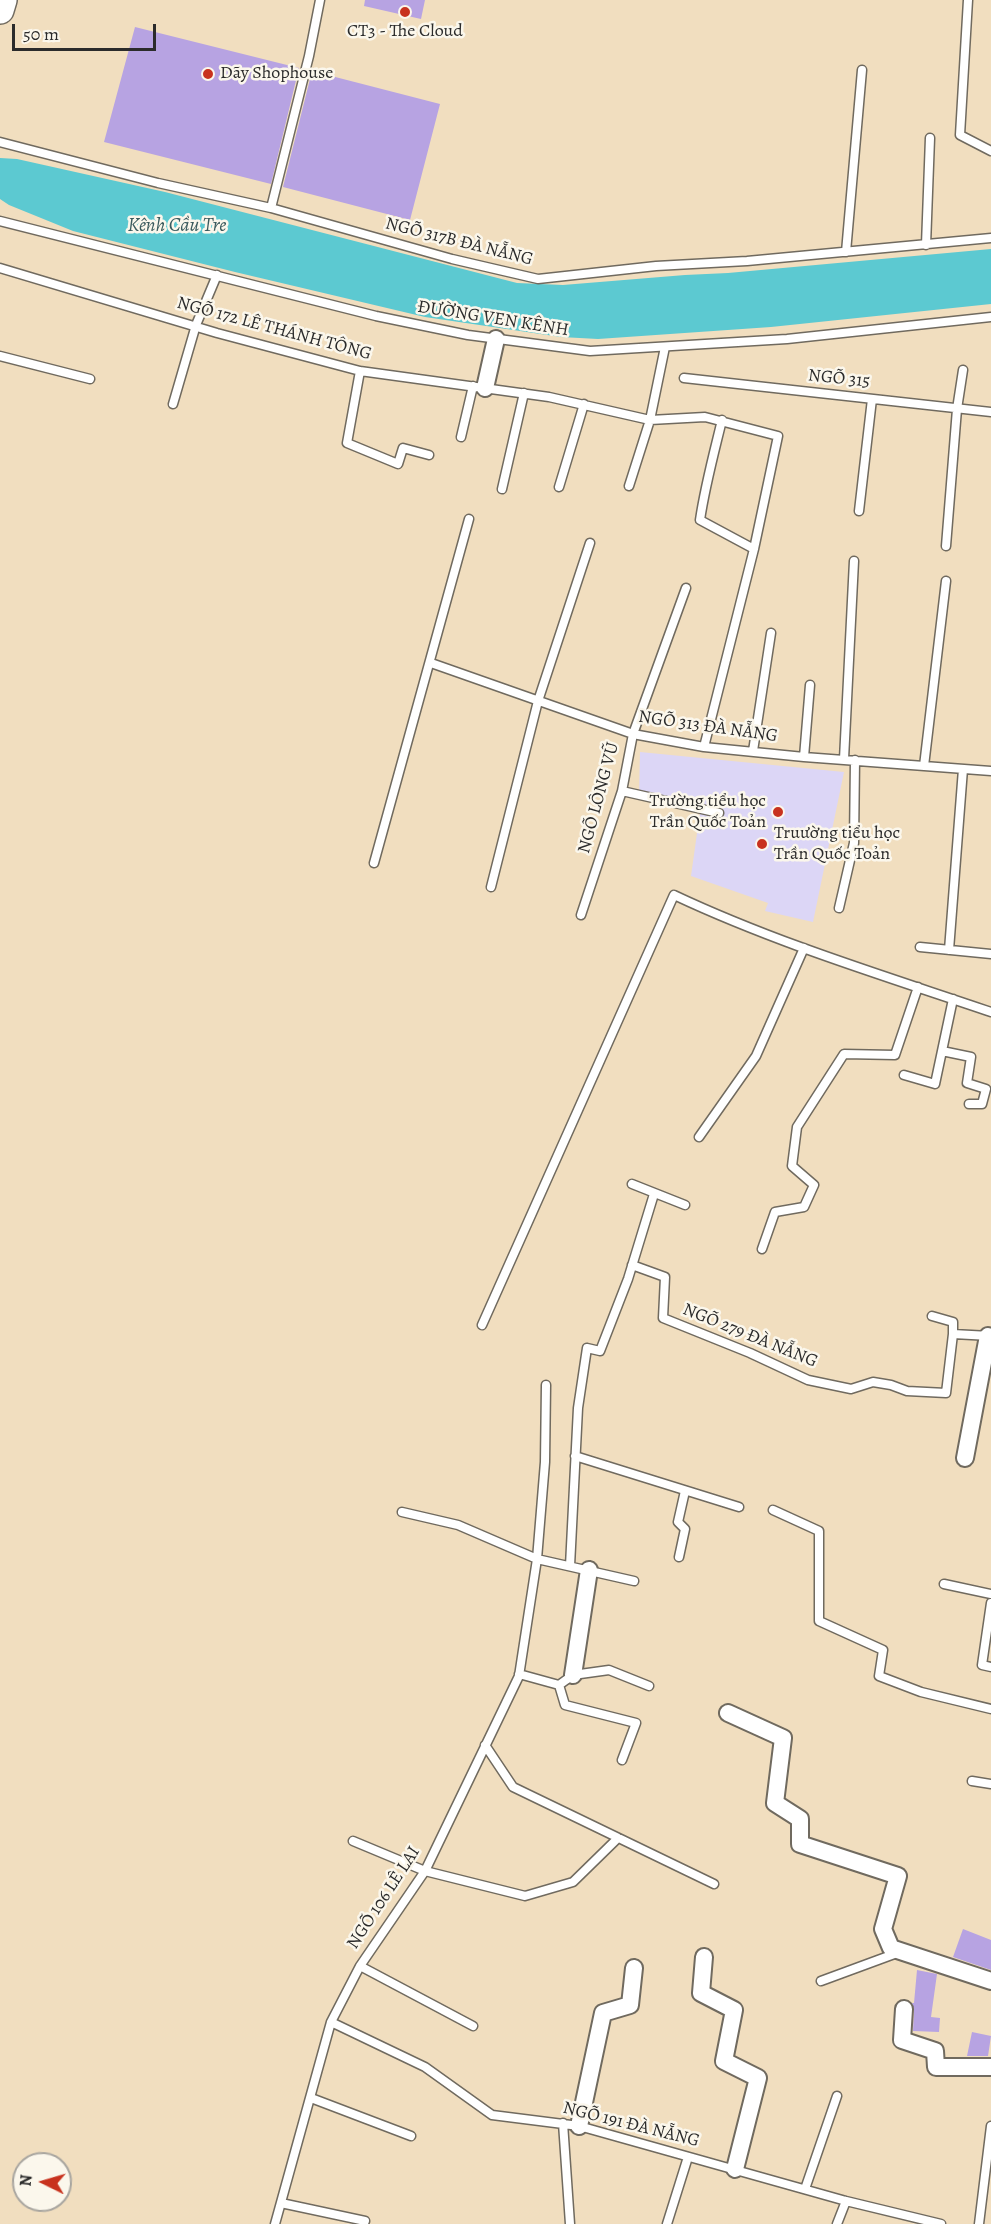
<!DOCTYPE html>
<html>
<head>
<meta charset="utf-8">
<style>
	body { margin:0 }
	#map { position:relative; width:991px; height:2224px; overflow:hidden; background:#f1debf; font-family:Alegreya,serif }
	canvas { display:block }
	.north { position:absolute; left:12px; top:2152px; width:60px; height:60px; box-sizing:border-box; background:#fbf7ec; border:2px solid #a8a59f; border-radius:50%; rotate:275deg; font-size:16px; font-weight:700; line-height:24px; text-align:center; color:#2b2b2b }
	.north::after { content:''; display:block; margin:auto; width:21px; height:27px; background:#c8321e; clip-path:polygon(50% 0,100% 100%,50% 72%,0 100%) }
	.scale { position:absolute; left:12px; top:24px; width:144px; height:27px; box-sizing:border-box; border:3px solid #2b2b2b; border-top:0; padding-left:8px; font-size:18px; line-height:21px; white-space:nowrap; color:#2b2b2b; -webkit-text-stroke:4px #fbf7ec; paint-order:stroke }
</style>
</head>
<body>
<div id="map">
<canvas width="991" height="2224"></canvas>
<div class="north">N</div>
<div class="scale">50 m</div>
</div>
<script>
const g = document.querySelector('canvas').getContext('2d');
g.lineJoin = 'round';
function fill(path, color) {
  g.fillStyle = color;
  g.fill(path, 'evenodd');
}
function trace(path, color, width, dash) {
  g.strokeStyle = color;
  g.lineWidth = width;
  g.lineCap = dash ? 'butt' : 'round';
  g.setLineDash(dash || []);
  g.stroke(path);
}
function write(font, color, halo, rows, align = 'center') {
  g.font = font + ' Alegreya,serif';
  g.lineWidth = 5;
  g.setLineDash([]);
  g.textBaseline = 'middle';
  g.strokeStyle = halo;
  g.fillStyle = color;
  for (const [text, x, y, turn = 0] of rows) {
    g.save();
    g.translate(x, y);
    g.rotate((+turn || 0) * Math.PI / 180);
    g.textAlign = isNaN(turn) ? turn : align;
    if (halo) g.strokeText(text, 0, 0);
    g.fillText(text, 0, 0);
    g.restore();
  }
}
const built = new Path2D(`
	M640,752L844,772L813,922L765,911L768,903L691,876L700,812L639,797Z`);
const water = new Path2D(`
	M0,158L17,159L165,192L517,283L563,285L685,275L728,273L991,249V304L771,327L598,339L561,337L425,317L235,272L73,231L9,205L0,199Z`);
const building = new Path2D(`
	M365,0H425L421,19L364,6Z
	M135,27L299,68L271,184L104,142Z
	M312,71L440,104L410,220L283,187Z
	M963,1929L991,1940V1970L953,1957Z
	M917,1970L937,1974L931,2017L940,2018L939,2032L913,2031L914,2010L912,2003H914Z
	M972,2032L991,2036L988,2056H967Z`);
const service = new Path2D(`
	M968,0L960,135L991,151
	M0,142L158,183L271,208L452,259L538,279L656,266L747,261L991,238
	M271,208L309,56L320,0
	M0,221L376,316L468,335L590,351L787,339L991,317
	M926,245L930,138
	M846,252L862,70
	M0,268L217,333L360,371L549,397L650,420L705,417L778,436L754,549L704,747
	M0,356L90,379
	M360,371L347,443L398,464L403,448L429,455
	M684,378L991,412
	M173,404L196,325L217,275
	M722,420C714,453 705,486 700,520L754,549
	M461,437L473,386
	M629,486L650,420L665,347
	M559,487L584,404
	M502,489L524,393
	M859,511L872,399
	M946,546L957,409L963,370
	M431,663L633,734L704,747L804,757L991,771
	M753,751L771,633
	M804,757L810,685
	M844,759L854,561
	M924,766L946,581
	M622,791L719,813
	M374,863L469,519
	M491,887L538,701L590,543
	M839,908L854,843L855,760
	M581,915L622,791L633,734L686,588
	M920,947L991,954
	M949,950L963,769
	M942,1051L971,1057L967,1083L986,1089L982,1104H969
	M904,1075L935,1084L953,999
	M699,1137L756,1056L804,948
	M632,1184L685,1205
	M762,1249L775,1212L804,1207L814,1185L792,1166L797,1127L844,1054L895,1055L918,987
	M632,1265L665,1277L663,1318L750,1353L808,1380L851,1389L873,1382L891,1385L907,1391L946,1393L953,1334L990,1336
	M932,1316L953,1322V1334
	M482,1325L674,895C776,943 885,976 991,1012
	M575,1456L739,1507
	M773,1510L819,1531V1621L883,1650L879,1676L921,1692L991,1709
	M402,1512L458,1525L537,1559L634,1581
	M679,1557L685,1529L678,1522L685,1491
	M570,1566L578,1408L587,1348L600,1351L628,1279L654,1194
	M944,1584L991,1594
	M991,1603L982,1665L991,1667
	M519,1674L559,1685
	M559,1685L565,1705L636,1723L622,1760
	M559,1685L573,1675L609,1670L649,1686
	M485,1745L513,1787L714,1884
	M972,1781L991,1784
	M353,1841L425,1871L525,1896L573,1882L618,1838
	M360,1966L473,2026
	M821,1981L897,1953
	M331,2022L425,2067L492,2115L579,2126L846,2201L941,2224
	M311,2098L411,2136
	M563,2123L570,2224
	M805,2189L837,2096
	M281,2203L365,2221
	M275,2224L331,2022L360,1966L425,1871L519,1676L537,1559L545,1462L546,1385
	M667,2224L688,2157
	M837,2224L846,2201
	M979,2224L991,2126`);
const minor = new Path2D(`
	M485,388L496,339
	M965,1458L988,1336
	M573,1675L589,1570
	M728,1713L783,1738L775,1803L800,1819V1844L898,1876L883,1929L891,1948L991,1981
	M704,1957L701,1993L734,2010L724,2061L758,2078L735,2169
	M904,2009L902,2040L935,2051L936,2067H991
	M579,2126L603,2013L630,2005L634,1968`);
const primary = new Path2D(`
	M0,10L3,0`);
const markers = [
	[405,12,6,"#c8321e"],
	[208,74,6,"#c8321e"],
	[778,812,6,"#c8321e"],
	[762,844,6,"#c8321e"]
];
const poiNames = [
	["CT3 - The Cloud",405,32,"center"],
	["Dãy Shophouse",220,74],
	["Trường tiểu học",766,802,"right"],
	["Trần Quốc Toản",766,823,"right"],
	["Truường tiểu học",774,834],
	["Trần Quốc Toản",774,855]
];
const streetNames = [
	["NGÕ 317B ĐÀ NẴNG",459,242,14],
	["ĐƯỜNG VEN KÊNH",493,319,9],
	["NGÕ 172 LÊ THÁNH TÔNG",274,329,15],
	["NGÕ 315",839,379,6],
	["NGÕ 313 ĐÀ NẴNG",708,727,8],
	["NGÕ LÔNG VŨ",599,798,-75],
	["NGÕ 279 ĐÀ NẴNG",750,1336,22],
	["NGÕ 106 LÊ LAI",384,1898,-57],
	["NGÕ 191 ĐÀ NẴNG",631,2125,14]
];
const waterNames = [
	["Kênh Cầu Tre",177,226]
];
fill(built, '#dcd6f6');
fill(water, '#5cc9d1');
fill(building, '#b7a3e2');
trace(service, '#706a5f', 11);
trace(minor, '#706a5f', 20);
trace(primary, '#706a5f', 30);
trace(service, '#fff', 8);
trace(minor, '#fff', 16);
trace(primary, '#fff', 27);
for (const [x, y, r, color] of markers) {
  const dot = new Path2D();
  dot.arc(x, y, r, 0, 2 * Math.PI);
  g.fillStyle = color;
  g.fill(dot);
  trace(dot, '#fbf7ec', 2);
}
write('18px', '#2b2b2b', '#fbf7ec', poiNames, 'left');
write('18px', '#2b2b2b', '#fbf7ec', streetNames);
write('italic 20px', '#3a5a5d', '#fbf7ec', waterNames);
</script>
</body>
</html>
